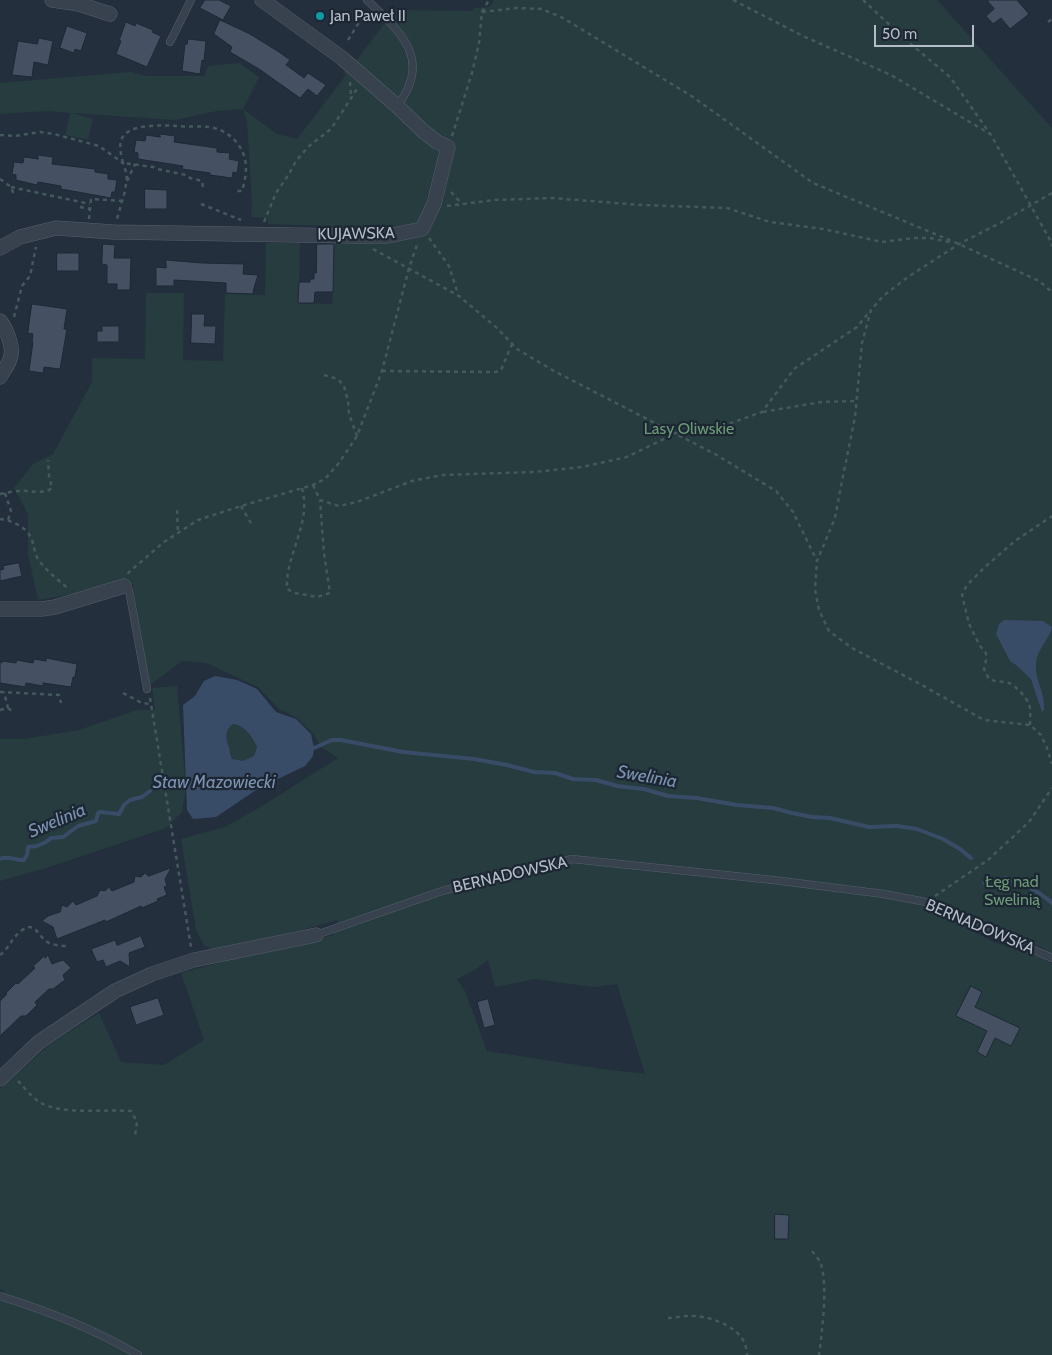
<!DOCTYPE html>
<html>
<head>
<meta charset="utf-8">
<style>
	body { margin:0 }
	#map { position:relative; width:1052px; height:1355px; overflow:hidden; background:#242f3e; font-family:Cabin,sans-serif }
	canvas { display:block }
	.scale { position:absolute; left:874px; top:25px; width:100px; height:22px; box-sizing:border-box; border:2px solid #b4bcc9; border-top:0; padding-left:6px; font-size:15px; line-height:18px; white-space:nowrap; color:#b4bcc9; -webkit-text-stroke:4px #1d2633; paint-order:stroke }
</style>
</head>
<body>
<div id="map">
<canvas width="1052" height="1355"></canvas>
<div class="scale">50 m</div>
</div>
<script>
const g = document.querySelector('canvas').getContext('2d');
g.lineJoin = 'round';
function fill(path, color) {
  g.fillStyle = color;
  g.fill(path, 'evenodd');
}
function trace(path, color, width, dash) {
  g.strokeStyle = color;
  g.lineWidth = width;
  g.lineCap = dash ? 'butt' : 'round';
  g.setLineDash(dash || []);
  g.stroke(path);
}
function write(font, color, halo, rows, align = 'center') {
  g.font = font + ' Cabin,sans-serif';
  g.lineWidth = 4.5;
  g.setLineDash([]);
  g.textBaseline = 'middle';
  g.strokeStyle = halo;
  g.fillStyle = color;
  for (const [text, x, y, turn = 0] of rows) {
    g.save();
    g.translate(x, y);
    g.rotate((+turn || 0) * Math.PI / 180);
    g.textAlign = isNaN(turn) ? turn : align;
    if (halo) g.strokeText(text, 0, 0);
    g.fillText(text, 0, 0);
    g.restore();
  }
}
const green = new Path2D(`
	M494,0H937L1052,128V954L1041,947L931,897L920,902L993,942L1040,956L1052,964V1355H0V1295L5,1291L0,1289V1089L49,1045L99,1013L121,1062L164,1065L204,1040L181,973L263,951L333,935L338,920L223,951L214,950L204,945L196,930L181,839L225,827L262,806L338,758L321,747L313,733L297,718L279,709L258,687L206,663L182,661L150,685L141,648L133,584L38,600L28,554V514L14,488L33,464L53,454L92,382V358L145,359L146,293H184L183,360L223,361L225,294L265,295L266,243H300L299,303L332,304L334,244L332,226L268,224V218L251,217L252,201L247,121L243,109L217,111L175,120L71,113L93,119L88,140L65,135L70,113L47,111L0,114V83L131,72L146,76H204L208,66L239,63L259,77L243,109L277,134L297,139L346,75L343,72L357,60L394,10L472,11L474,8L490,7ZM488,960L495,987L535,979L592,987L617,984L645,1074L603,1069L487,1051L465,991L457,979L475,970Z
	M177,686L186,788L182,812L166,828L46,868L0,881V739H24L79,730L137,710H155L152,688Z
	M233,724C244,725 253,737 257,747L254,756L243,762L232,759C230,755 230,751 229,747C225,738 225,730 233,724Z`);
const water = new Path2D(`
	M1004,620L1043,621L1052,627C1049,640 1037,649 1036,663C1034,679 1046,694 1044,710L1042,712L1031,679L1016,665L1010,661L996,634L999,624Z
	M215,676L237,680L257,689L276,712L296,719L311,734L314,748L313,756L305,766L259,788L216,817L193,819L187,810L183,705L195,696L204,681ZM233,724C244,725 253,737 257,747L254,756L243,761L232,759C230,755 230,751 229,747C225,738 225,730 233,724Z`);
const stream = new Path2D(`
	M314,748L332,740H341L403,752L474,759L507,765L534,772L555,773L573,779L596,780L617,786L644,789L668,796L697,798L737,805L773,808L792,813L812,817L830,818L869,827L897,826L917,829L943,839L960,849L971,858
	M0,859C9,855 16,861 24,860L27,855L28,847L37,846L46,842L51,838L63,837L78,826L96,821L98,813L100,812L119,814L124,805L130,800L142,797L150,791
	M984,882L990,887H994L1005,878C1023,884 1038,890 1052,903`);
const building = new Path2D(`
	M205,0H219L231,6L223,20L200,8Z
	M987,0H1017L1029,14L1010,29L1001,18L993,24L986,16L994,9Z
	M220,20L250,34L279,52L290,60L286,65L304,78L308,73L326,85L317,96L308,89L300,98L259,69L230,52L232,47L214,34Z
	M126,22L135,26L136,23L153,30L152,32L161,36L147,67L116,54L121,41L119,40L120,38Z
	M67,26L87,33L81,51L75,49L74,53L60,48Z
	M39,38L53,41L48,65L34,62L32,77L12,75L18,41L37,44Z
	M188,39L206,41L204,61L202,60L200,74L182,71L185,44H187Z
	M160,134L175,136L174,142L217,148V152L230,153L229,159L239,161L237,173L233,172L232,178L210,175V173L182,169L183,166L138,159V153L134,152L136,140L145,141L146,135L160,137Z
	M38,155L53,157L52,164L95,169V172L108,174V179L117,180L115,192H112L111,198L61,189V186L38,182L37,185L16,180V175L12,174L14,162L23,163L24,157L38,159Z
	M145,189L167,190V209H145Z
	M103,244L115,245L114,258H131L130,290H117V284H107V265L102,264Z
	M317,244H334L333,292H315L314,303H298L299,282H310V279H314V273H316Z
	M57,253H79V271H57Z
	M166,260L202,263L244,264L243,274L258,275L254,288L253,294L226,293V283L174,280V286H156V267L166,268Z
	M32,304L67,309L64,329H67L60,369L44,367L43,373L29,371L33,342H32L33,334L28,333Z
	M192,314H205L204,326H216L215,344L191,343Z
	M102,326H119V342H97V331H102Z
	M19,563L22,576L0,581V570L4,569L3,566Z
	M46,658L77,664L75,677H73L71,687L43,683V686L26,683L25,687L0,683V662L2,663V661L16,663L17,660L33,663L34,659L46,661Z
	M171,868L165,879L167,886L164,887L167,895L157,899L158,901L142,908L141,906L106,922L105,920L57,939L53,927L42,921L48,916L60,912L62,905L67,907L73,901L76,905L97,896L100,890L105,891L109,887L112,891L134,882L135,876L141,877L145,873L148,876Z
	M141,936L145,947L129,953L130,967L120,961L106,967L103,960L97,962L91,949L115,940L117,945Z
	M48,955L52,964L63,960L71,968L63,975L65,980L53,989H49L35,1002L37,1005L26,1016H21L0,1036V1001L7,994L6,993L16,983L18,984L35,968L33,966L40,960L44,956L45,958Z
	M971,986L982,992L975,1007L1020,1028L1011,1046L995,1038L986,1057L977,1052L987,1031L956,1016Z
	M158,998L164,1015L136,1025L130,1007Z
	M488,999L495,1025L484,1028L477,1002Z
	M775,1214L789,1215L788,1239H775Z`);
const path = new Path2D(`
	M733,0L803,36L891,75L990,134
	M863,0L906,40L950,77L991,135L1049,238L1052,246
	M482,12L517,8L542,9L563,18L693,97L813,183L959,244L1039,281L1052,292
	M1048,22L1052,19
	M348,40L363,16
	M350,82L351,97
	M0,135L15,136L40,132L54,134L99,146L123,163L127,175L125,191L117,219
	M452,136L472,73L479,43L482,12L489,0
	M0,179L11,187L14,195
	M127,181L135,164
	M11,187L90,204
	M203,187L202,181L190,178L186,175L157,169L153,167L123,163C121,154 117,142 125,134C136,124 163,125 177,126C187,127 198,126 208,127C229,129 246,147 246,168C246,176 244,184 242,191H235
	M451,192L462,204
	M1052,193L1000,223L959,244L908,277L883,296L871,310L862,343L855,417L842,481L835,518L817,561L815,589L819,610L829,631L852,648L920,684L984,720L1030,725L1041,735L1047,748L1052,764
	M201,204L241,220
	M447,206L494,200L552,198L641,205L727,208L770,222L823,229L882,242L913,238H930L953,243
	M80,207L90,209
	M89,219L91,199L122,201
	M264,222L276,193L289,174L296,161L309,146L331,129L357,89
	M429,238L449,266L458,294
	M373,249L459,296L497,328L517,349L554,371L715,454L776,491L793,512L817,561
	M14,317L22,286L30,276L36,247
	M382,371L496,372L501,370L512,344
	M324,375L338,379L344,386L348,401L349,414L357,436
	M763,412L821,402L856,401
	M313,485L320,500L339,506L357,502L412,481L443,475L534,472L582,467L627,457L676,433L714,429L762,412L794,369L857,327L870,311
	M302,488C312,523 285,555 287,589L295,593L317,597L330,593L324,553L320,500
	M5,493L11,511L8,520
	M0,494C7,493 14,491 20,491C31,490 43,495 52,488L49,476L48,460
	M241,506L252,525
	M177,510L178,533
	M0,519C10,520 25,526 30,536C35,544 33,553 40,562C48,572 59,581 69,589
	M128,574L129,572L164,542L198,520L241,506L313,485L325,479L339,463L357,436L382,371L409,268L418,242
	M0,692L59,695L61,703
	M123,693L140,702L152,705
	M150,698L191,947
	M8,708L12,711
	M0,710L8,708L4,692
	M1030,725C1030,718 1031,710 1029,704C1026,697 1016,686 1009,683C1002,681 995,682 989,679L984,669L986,660V653L980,646L969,624L962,595L967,585L986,566L1015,541L1052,516
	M935,896L988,860L1029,822L1052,788
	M0,955C9,948 12,938 21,931C36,919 38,938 49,943C54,945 62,946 68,946
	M18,1081C25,1088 32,1098 41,1103C63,1115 106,1109 131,1111L137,1122L135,1136
	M812,1251C815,1255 819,1259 821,1264C828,1287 822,1331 819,1355
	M668,1318C674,1318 681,1316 688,1316C705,1315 730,1323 741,1337C745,1342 747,1349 747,1355`);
const lane = new Path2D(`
	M367,0C401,32 433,60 397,106
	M170,42L191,0
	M124,586L129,590L147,689
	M316,935L442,891L572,859L773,880L884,894L926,902L1052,958
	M0,1296C48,1311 95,1329 138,1355`);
const street = new Path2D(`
	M52,0L79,4L110,14
	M0,248L20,237L56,228L113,232L353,236H388L422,229L434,204L448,147L437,142L423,131L397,106L342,58L262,0
	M0,321C6,328 13,346 11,355C10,363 4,370 0,377
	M0,609H42L55,607L124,586
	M0,1079L39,1042L115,991L152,974L194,960L316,935`);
const markers = [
	[320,16,5,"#0f9aa8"]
];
const poiNames = [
	["Jan Paweł II",330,16]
];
const streetNames = [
	["KUJAWSKA",356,234,-1],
	["BERNADOWSKA",510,875,-13],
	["BERNADOWSKA",980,927,23]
];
const parkNames = [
	["Lasy Oliwskie",689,429],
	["Łęg nad",1012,882],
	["Swelinią",1012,900]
];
const waterNames = [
	["Swelinia",647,777,10],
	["Staw Mazowiecki",214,783],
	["Swelinia",57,821,-23]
];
fill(green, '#263c3f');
fill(water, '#394c67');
trace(stream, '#394c67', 4);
fill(building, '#455162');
trace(building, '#1f2835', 1);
trace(lane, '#565f6c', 8);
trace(street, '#565f6c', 15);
trace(path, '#44595c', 2.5, [4, 4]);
trace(lane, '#38414e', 7);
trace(street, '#38414e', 14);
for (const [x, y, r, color] of markers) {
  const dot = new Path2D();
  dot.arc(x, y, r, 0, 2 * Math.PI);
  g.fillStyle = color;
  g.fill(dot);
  trace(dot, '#1d2633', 2);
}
write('16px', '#b4bcc9', '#1d2633', poiNames, 'left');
write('16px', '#b4bcc9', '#1d2633', streetNames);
write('16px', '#6b9a76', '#1d2633', parkNames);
write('italic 18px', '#7c92b1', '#1d2633', waterNames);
</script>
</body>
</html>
